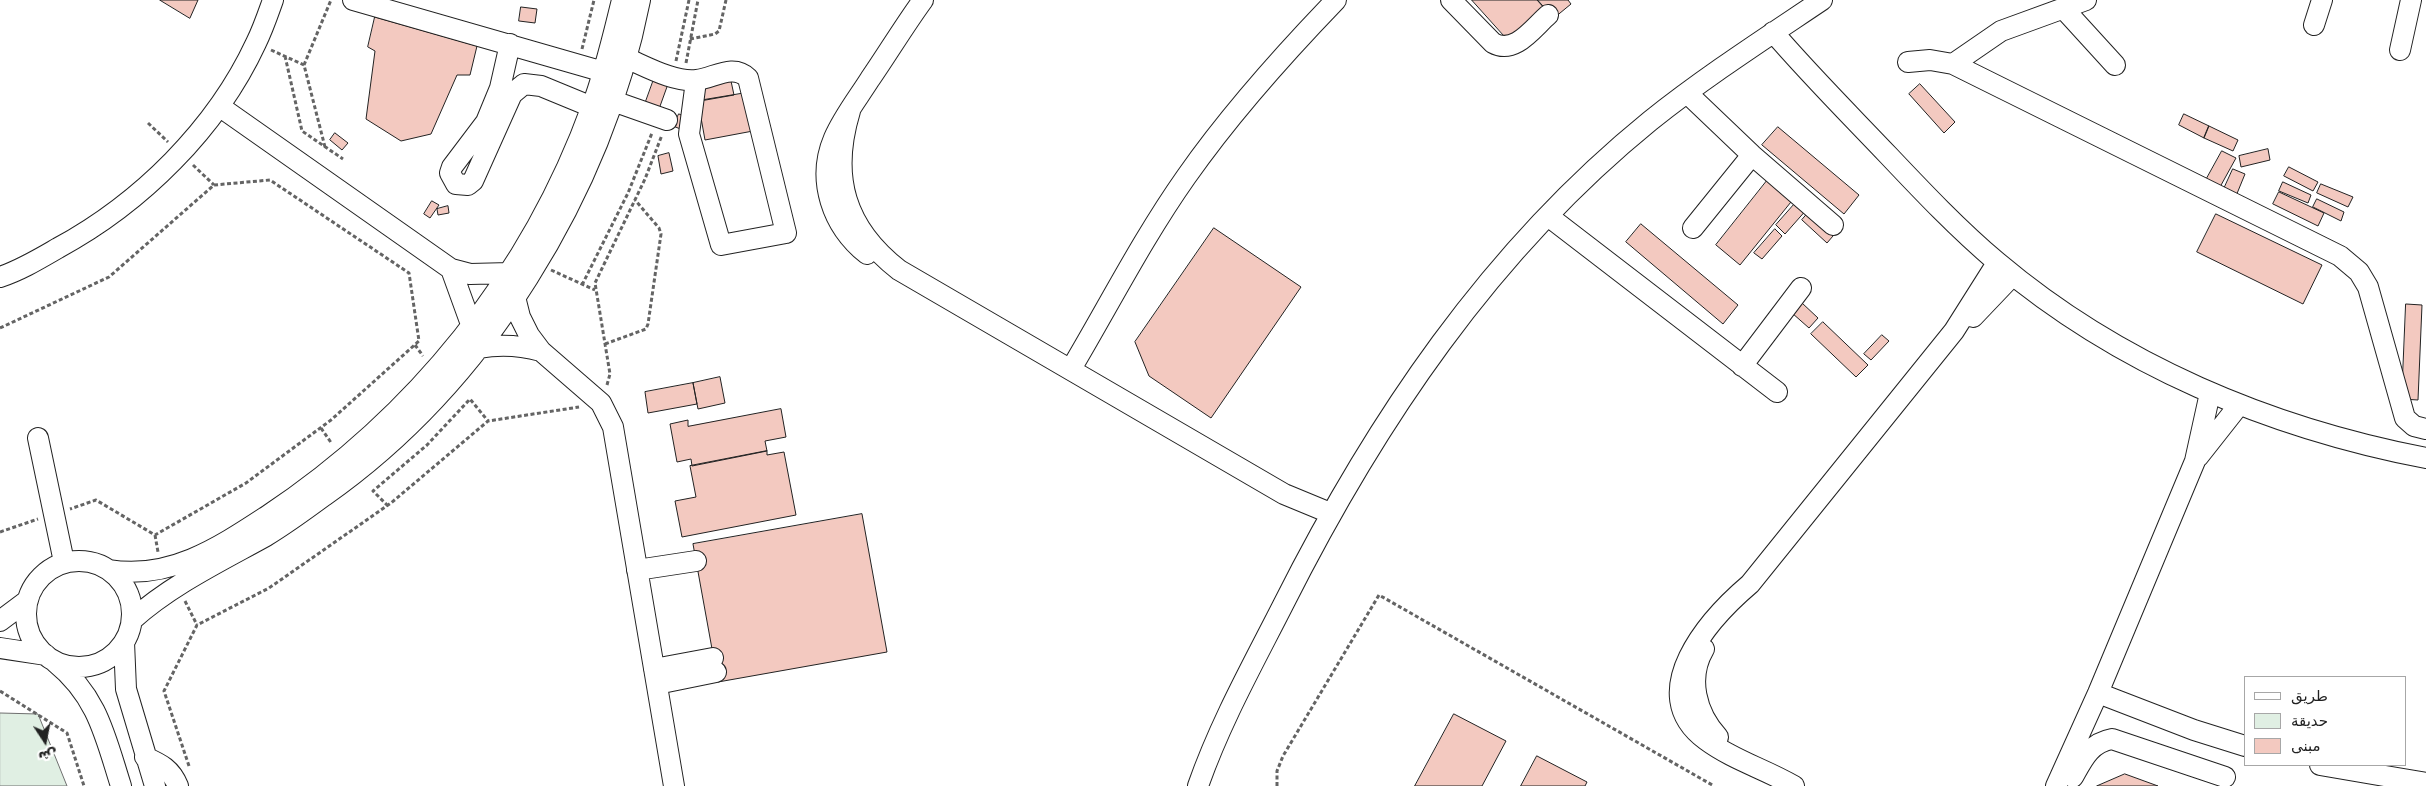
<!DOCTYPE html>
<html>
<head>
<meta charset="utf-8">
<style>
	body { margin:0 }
	#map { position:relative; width:2426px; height:786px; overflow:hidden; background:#fff; font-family:"DejaVu Sans","Noto Sans Arabic",sans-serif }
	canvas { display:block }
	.legend { position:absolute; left:2244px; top:676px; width:162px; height:90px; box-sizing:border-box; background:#fff; border:1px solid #a7a7a7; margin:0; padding:6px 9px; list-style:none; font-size:15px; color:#222 }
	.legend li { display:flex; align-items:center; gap:10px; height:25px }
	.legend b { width:25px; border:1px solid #a7a7a7 }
	.north { position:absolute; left:20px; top:716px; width:50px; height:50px; -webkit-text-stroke:4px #fff; paint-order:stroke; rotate:169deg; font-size:14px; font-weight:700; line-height:20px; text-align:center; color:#222 }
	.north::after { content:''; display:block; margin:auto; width:18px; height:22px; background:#222; clip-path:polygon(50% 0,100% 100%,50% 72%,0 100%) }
</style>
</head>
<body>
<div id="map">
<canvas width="2426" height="786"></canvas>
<ul class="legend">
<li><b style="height:6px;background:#fff"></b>طريق</li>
<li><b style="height:14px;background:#e0efe3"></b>حديقة</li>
<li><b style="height:14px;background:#f3c9c0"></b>مبنى</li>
</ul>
<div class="north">ش</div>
</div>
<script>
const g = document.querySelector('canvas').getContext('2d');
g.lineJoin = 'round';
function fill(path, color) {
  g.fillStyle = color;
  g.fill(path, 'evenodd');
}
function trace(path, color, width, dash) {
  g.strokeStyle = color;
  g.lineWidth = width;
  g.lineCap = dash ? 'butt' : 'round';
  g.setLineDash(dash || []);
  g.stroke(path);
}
const green = new Path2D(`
	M0,713L38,714L67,786H0Z`);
const building = new Path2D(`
	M160,0H198L190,18Z
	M1472,0H1537L1545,9L1509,41Z
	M1538,0H1568L1571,4L1554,18Z
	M521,7L537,9L535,23L519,21Z
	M375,17L477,46L470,75H457L431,134L401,141L366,119L375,51L368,47Z
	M654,79L668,84L659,109L645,104Z
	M731,81L734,95L700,101L698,88Z
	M1920,84L1955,122L1944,133L1909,94Z
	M746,93L753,131L705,140L698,101Z
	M679,114L688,118L683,130L673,126Z
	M2184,114L2209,126L2204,138L2179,125Z
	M2209,126L2238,140L2233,151L2204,138Z
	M1778,127L1859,195L1844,214L1762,145Z
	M335,133L348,143L342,150L330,140Z
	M2268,149L2270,160L2241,167L2239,156Z
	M2222,151L2236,158L2220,187L2206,180Z
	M669,153L673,171L661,174L658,156Z
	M2289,167L2318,182L2313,191L2284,176Z
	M2233,169L2245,174L2236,196L2223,191Z
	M1770,177L1795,197L1740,265L1716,245Z
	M2283,182L2311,195L2308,203L2279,191Z
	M2321,184L2353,197L2348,207L2317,193Z
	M2279,192L2324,213L2318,226L2273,204Z
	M1799,199L1808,208L1785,234L1776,225Z
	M2317,199L2344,212L2341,221L2313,207Z
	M432,201L439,205L430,218L424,214Z
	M448,206L449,213L438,215L437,209Z
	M1808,213L1833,236L1827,243L1802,220Z
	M2216,214L2322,265L2303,304L2197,252Z
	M1641,224L1738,305L1723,324L1626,242Z
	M1214,228L1301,287L1211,418L1149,376L1135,342Z
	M1775,229L1782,236L1762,259L1754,253Z
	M1802,303L1818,318L1809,328L1792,313Z
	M2406,304L2422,305L2418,400L2402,399Z
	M1823,322L1868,365L1856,377L1811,334Z
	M1882,335L1889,341L1871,360L1864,354Z
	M720,377L725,403L698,409L693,383Z
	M693,383L697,404L648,413L645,392Z
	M781,409L786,437L765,441L767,451L692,466L691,459L677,462L670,424L688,420V426Z
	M767,451V455L784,452L796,515L682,537L675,501L696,497L690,466Z
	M862,514L887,652L718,682L693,544Z
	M1454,714L1506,741L1482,786H1415Z
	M1537,756L1587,782L1585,786H1521Z
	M2125,774L2158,786H2097Z`);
const path = new Path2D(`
	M690,39L715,34L719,31L726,0
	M582,49L594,0
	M271,50L304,65
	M285,56L302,131L343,159
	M676,61L689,0
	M686,63L698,0
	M148,123L168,142
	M325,147L304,65L331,0
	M193,165L214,185
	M551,270L595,290
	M582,285L628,193L652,133
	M0,328L109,277L214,185L270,180L409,273L419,341L331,420L246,483L155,535L96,500L70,509
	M605,344L646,329L648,324L661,234L659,228L635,200
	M415,345L423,356
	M607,385L610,374L595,283L645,179L662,135
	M321,428L332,444
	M388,506L373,491L427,445L470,399L488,421
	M0,532L38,519
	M155,535L158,552
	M185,601L197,625
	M0,691L67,733L84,786
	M189,766L164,691L197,625L269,588L391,503L488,421L579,407
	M1277,786V771L1283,756L1379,595L1714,786`);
const minor = new Path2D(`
	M353,0L604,72
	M1451,0L1493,43C1515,55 1533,28 1548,15
	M2063,8L2115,65
	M2314,25L2322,0
	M1773,32C1810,75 1849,114 1888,155C1923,192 1958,229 1997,262C2119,365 2270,428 2426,458
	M510,44L500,88L486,122L452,167L450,173L456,184L468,185L473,181L512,94L524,84L541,86L592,107
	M2400,50L2411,0
	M626,58C645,66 675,83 697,80C714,78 733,63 748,78L786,233L721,245L689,134L696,81
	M1908,62L1930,60L1953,64L2340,256L2359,272L2368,287L2405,418L2414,426L2426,429
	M1953,64L2001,31L2086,0
	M1687,93L1752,155L1833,225
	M613,101L667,120
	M219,106L451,269L470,274L510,273
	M850,111C830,177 845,228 899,270L1284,494L1330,513
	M1548,216L1777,392
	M1693,228L1752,155
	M867,254C832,226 816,180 834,138C843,117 858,98 870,79C888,53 904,26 923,0
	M451,269L472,327
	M0,277C21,270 39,259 58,248C141,203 216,129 256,43C263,29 268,14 273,0
	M515,297L520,317L529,335L541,351L601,403L613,427L674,786
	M1973,317L2013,275
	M479,348C501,344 519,345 541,351
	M1742,366L1801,288
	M1071,369C1109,305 1143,238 1186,177C1230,114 1282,56 1336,0
	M38,438L64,562
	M2198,457L2239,405
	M26 614a53 53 0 1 1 106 0a53 53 0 1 1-106 0Z
	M109,570C170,580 218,548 267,516C416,417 531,275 592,106C605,72 613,36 622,0
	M637,570L696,561
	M132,620C171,585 219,562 266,536C286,524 305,510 324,496C485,383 602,192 640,0
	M0,621L28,600
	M124,642L126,689L155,786
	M0,648L46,655
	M1704,649C1687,678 1696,713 1718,737
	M55,662C98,697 105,736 121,786
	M654,669L713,658
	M657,684L716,672
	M2098,693L2194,730L2245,746
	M145,757C161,764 171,769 178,786
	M2320,765L2426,783
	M2073,777C2083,759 2090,743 2112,739L2225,777
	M1198,786C1220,723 1253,664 1283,605C1375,422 1490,251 1650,121C1705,77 1764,39 1822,0
	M1794,786C1765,769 1733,760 1706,740C1642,693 1710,618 1750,584L1954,331L1997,263
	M2056,786L2098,693L2195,461L2210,393`);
fill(green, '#e0efe3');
trace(green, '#6f6f6f', 1);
fill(building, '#f3c9c0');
trace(building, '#222', 1);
trace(minor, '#222', 22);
trace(path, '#646464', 3, [4, 2.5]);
trace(minor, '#fff', 20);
</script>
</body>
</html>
